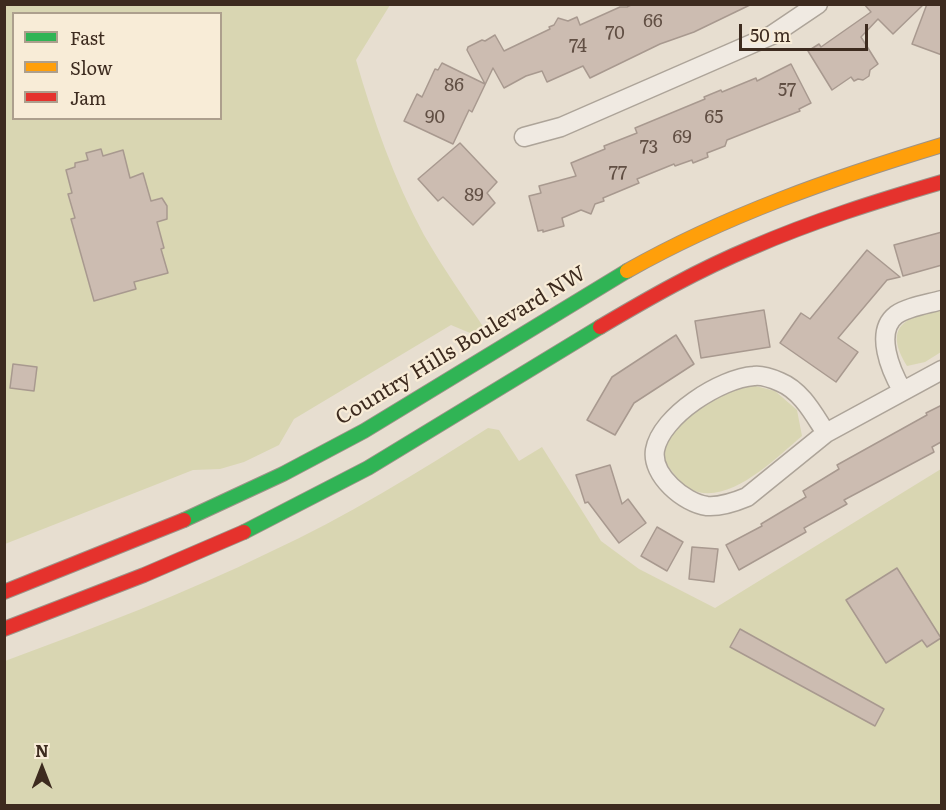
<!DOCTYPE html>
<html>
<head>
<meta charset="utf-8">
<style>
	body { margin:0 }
	#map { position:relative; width:946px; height:810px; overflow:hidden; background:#e7ded0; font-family:Literata,serif }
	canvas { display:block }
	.frame { position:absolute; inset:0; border:6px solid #3d2b1f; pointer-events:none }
	.legend { position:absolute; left:12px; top:12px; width:210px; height:108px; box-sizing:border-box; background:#f8ecd7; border:2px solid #ad9f8d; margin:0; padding:8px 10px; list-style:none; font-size:18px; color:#3d2b1f }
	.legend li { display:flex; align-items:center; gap:12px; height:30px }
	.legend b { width:30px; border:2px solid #ad9f8d }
	.north { position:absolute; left:12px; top:738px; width:60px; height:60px; -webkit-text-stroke:4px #f8ecd7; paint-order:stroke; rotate:0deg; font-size:16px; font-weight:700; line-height:24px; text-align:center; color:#3d2b1f }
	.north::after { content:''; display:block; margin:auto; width:21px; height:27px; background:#3d2b1f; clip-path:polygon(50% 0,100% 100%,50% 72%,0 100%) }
	.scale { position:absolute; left:739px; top:24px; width:129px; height:27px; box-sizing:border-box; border:3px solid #3d2b1f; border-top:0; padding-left:8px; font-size:18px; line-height:21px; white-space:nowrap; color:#3d2b1f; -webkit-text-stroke:4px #f8ecd7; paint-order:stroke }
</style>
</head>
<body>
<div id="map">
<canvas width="946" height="810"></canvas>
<div class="frame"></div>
<ul class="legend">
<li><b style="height:8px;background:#30b455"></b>Fast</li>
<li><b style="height:8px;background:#ff9f0a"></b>Slow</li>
<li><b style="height:8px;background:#e5322d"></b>Jam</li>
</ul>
<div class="north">N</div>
<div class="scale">50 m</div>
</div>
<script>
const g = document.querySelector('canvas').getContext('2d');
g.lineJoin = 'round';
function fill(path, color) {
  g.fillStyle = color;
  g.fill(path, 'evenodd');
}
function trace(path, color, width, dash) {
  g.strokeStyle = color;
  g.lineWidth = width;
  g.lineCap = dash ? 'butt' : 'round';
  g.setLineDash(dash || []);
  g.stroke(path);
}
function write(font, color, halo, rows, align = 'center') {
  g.font = font + ' Literata,serif';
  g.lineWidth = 4.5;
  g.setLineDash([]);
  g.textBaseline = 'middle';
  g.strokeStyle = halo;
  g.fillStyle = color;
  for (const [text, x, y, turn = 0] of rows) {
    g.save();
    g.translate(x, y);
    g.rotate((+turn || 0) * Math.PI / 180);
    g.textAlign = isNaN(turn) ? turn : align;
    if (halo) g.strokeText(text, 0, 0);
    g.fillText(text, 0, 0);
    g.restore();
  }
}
const green = new Path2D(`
	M5,5H390L356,60C373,119 394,180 424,235C443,268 465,299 486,331L470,333L451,325L294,419L279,445L244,462L220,469L193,470L5,544ZM14,14H220V118H14Z
	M941,308V352L925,362L907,366C883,326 905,318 941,308Z
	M744,383L775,391L797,410L802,436C777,457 734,501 698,492C682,489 670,469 662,456L669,434L719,393Z
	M488,428L499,430L519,461L542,447L601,541L639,569L715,608L941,469V805L5,806V661C94,628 184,594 270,552C346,517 417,473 488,428Z`);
const building = new Path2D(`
	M633,4H752L694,32L660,44L590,78L583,66L547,82L542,71L526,76L504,88L493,68L472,112L469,110L453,144L404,121L417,94L422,97L435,69L438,70L442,63L485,84L467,50L468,47L482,40L485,41L495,35L504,51L550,29L549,27L554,25L558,18L568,21L577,17L580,25L620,7H627Z
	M864,4H924L893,34L878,19L861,37L878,64L870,70L869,76L863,80L858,79L854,81L851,77L832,90L808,51L819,44L821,47L871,12Z
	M927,4H942V55L912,44Z
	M791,64L811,103L799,109L800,111L727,140L725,146L707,153L708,157L693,163L692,160L675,166L674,164L637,179L639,183L603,198L604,201L595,204L591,214L581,210L562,218L564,226L543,232V230L538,231L529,196L541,193L539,186L576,176L571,163L605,149L604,146L637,133L635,128L705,99L704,97L721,90L722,92L756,78L757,81Z
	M460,143L497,182L487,193L495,203L473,225L443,197L438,201L418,179Z
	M101,149L103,156L123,150L130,178L143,173L151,201L162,198L167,206V219L157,222L164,248L161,249L168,273L134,282L136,289L94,301L71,219L75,218L68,194L72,193L66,170L75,167V163L88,160L86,153Z
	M942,232V265L903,276L894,245Z
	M867,250L900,277L887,280L838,338L858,352L836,382L780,343L801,313L810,319Z
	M764,310L770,347L701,358L695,321Z
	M676,335L694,364L634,403L615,435L587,420L612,377Z
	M13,364L37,367L34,391L10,388Z
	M942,405V443L941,442L932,447L934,452L844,500L847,504L804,528L806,532L739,570L726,545L762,526L761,524L806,497L803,491L839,469L837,465L927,415L926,413Z
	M610,465L622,504L628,499L646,523L619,543L588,502L585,503L576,475Z
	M657,527L683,542L667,571L641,556Z
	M692,547L718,549L714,582L689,579Z
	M897,568L941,638L927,647L922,640L886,663L846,600Z
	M740,629L884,709L875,726L730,647Z`);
const street = new Path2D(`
	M524,137L561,127L772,35L818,4
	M902,390C891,371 874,332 896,315C907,307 928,304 942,300
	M826,433C814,415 802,391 780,382C773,379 761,375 754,376C721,378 661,416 655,450C651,475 684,503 707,506C720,507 735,502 747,497L826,433L942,370`);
const fast = new Path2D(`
	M184,520L283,474L364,431L627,271
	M244,532L368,468L600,327`);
const slow = new Path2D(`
	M627,271C726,215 833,178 942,145`);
const jam = new Path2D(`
	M600,327C649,298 698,270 751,248C813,221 877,201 942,182
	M4,592L184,520
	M4,629L144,575L244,532`);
const numberNames = [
	["66",653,22],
	["70",615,34],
	["74",578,47],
	["86",454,86],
	["57",787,91],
	["90",435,118],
	["65",714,118],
	["69",682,138],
	["73",649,148],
	["77",618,174],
	["89",474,196]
];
const streetNames = [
	["Country Hills Boulevard NW",461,346,-31]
];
fill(green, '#d9d6b2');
fill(building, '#ccbcb1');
trace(building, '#a8998f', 1.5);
trace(street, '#ada499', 21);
trace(fast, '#9d9388', 16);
trace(slow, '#9d9388', 16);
trace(jam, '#9d9388', 16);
trace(street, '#f0eae2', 18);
trace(fast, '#30b455', 14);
trace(slow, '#ff9f0a', 14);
trace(jam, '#e5322d', 14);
write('18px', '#614f44', null, numberNames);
write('21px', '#3d2b1f', '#f8ecd7', streetNames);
</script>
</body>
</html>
